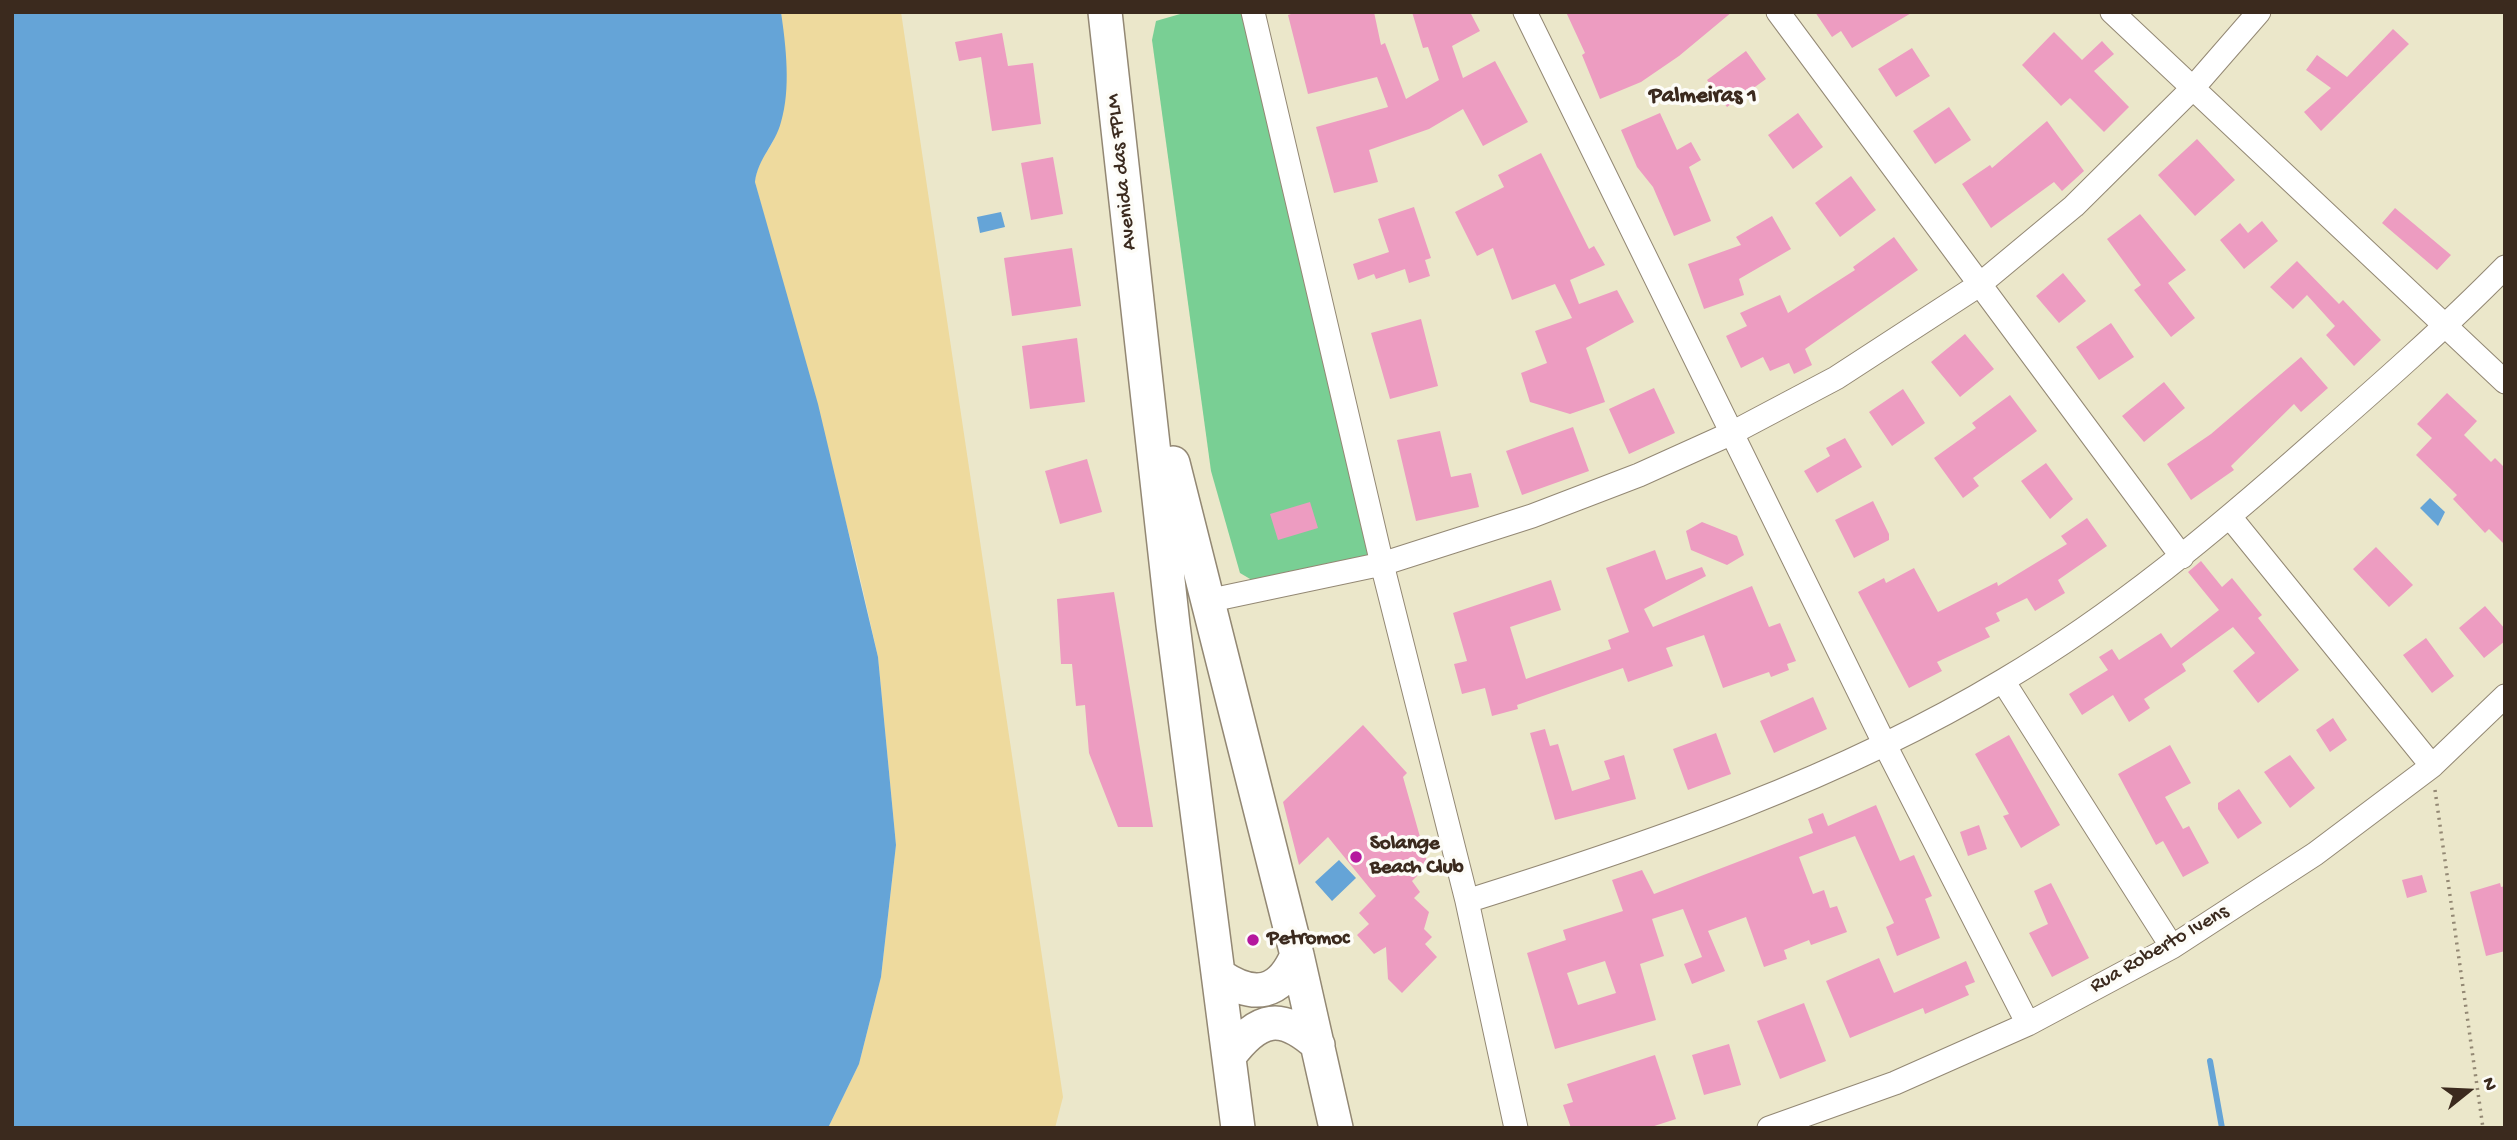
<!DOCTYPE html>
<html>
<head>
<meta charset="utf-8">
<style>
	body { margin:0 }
	#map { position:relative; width:2517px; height:1140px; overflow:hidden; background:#ebe7ca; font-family:"Gochi Hand",sans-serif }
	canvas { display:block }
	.frame { position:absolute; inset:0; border:14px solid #3b2a1e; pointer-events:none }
	.north { position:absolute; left:2433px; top:1056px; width:70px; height:70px; -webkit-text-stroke:5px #fdfcf7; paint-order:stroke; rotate:72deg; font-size:19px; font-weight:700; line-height:28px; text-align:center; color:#3b2a1e }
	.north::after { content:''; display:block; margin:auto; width:24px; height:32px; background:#3b2a1e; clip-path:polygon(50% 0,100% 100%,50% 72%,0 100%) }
</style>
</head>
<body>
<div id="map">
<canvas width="2517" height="1140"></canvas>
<div class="frame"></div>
<div class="north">N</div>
</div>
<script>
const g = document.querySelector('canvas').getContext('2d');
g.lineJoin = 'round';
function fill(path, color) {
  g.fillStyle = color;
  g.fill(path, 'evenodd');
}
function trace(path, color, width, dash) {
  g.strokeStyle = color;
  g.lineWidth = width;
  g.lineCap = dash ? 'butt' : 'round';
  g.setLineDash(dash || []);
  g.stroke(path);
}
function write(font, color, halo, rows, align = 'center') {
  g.font = font + ' "Gochi Hand",sans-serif';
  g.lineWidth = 7;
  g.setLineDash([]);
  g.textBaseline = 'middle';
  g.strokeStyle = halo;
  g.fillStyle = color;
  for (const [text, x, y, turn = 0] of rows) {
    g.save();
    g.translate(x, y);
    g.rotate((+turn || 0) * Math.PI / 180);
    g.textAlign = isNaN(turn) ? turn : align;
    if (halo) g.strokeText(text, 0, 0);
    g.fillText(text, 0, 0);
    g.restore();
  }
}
const green = new Path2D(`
	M1187,12H1242L1250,32L1374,551L1359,566L1262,586L1240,573L1211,471L1152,40L1156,21Z`);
const sand = new Path2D(`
	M781,12H901L1063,1097L1055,1128H828L859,1064L881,977L896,845L878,657L857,564L755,182C758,157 772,150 776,133C782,102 786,43 781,12Z`);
const water = new Path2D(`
	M12,12H781C786,46 791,89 781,122C775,145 758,158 755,182L818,404L878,657L896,845L881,977L859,1064L828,1128H12Z
	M1001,212L1005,227L980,233L977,217Z
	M2430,498L2445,512L2438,526L2420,508Z
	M1339,860L1356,878L1332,901L1315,882Z`);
const stream = new Path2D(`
	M2210,1061L2222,1128`);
const building = new Path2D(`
	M1297,12H1374L1381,45L1385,43L1406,99L1439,80L1428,47L1423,48L1412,12H1470L1480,31L1452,46L1463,78L1495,61L1528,122L1483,146L1463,109L1429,129L1369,150L1378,182L1334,193L1316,127L1388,107L1377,77L1308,94L1288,15Z
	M1566,12H1732L1679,56L1641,82L1600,99L1582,55L1585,53Z
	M1815,12H1913L1852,48L1841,31L1832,37Z
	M2393,29L2409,44L2321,131L2304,112L2331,88L2306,70L2317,55L2347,77Z
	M2054,32L2082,60L2102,41L2114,54L2094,71L2129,107L2104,132L2070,98L2061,106L2022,65Z
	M1002,33L1008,66L1033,63L1041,124L992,131L981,57L959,61L955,42Z
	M1912,48L1930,76L1896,97L1878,69Z
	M1746,51L1766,79L1727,107L1707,80Z
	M1949,107L1971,140L1935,164L1913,131Z
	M1660,113L1677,150L1691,142L1701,160L1689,167L1711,221L1674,236L1653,187L1637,167L1621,130Z
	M1798,113L1823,147L1793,169L1768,135Z
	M2047,121L2084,171L2062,191L2054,182L1991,228L1962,184L1990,165L1992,168Z
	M2197,139L2235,180L2195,216L2158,175Z
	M1541,153L1589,249L1594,246L1605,265L1570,280L1579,304L1617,290L1634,322L1586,348L1605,402L1570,414L1530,402L1521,373L1547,363L1535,331L1572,318L1555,284L1512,300L1493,248L1477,256L1455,212L1504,187L1498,175Z
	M1053,157L1063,214L1031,220L1021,163Z
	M1851,176L1876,210L1840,237L1815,203Z
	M1414,207L1431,258L1425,260L1430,276L1409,283L1405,269L1376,279L1374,274L1358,280L1353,264L1389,252L1378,219Z
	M2395,208L2451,255L2437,270L2382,223Z
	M2140,214L2186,270L2168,283L2195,318L2171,337L2134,290L2141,285L2107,239Z
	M1772,216L1791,249L1739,279L1744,295L1704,309L1688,264L1741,245L1736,237Z
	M2262,221L2278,241L2244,269L2220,240L2240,223L2248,233Z
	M1894,237L1918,270L1805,349L1812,365L1794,374L1789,363L1770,371L1763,357L1741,368L1726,336L1747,326L1740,313L1780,295L1788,313L1855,270L1853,267Z
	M1072,248L1081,306L1012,316L1004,258Z
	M2297,261L2339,304L2343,300L2381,340L2354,366L2326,335L2335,326L2307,295L2293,309L2270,287Z
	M2063,273L2086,301L2059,323L2036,296Z
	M1421,319L1438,386L1390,399L1371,333Z
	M2111,323L2134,357L2099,380L2076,347Z
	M1965,334L1994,369L1960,397L1931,362Z
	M1077,338L1085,402L1030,409L1022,346Z
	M2301,357L2328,388L2301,412L2294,404L2231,466L2234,470L2191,500L2167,464L2211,434Z
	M2164,382L2185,408L2144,442L2122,416Z
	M1654,388L1675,433L1629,454L1609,409Z
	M1903,389L1925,423L1892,446L1869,412Z
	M2447,393L2477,421L2464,435L2491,462L2495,458L2505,468V545L2489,529L2485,533L2453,499L2457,495L2416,455L2432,438L2417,424Z
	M2010,395L2037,431L1973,478L1979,486L1963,498L1934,458L1976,428L1972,423Z
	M1573,427L1589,471L1522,495L1506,451Z
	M1440,431L1451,477L1471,473L1479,507L1416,521L1397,440Z
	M1845,438L1862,467L1817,493L1804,471L1830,456L1826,448Z
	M1087,459L1102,512L1060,524L1045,471Z
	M2046,463L2073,499L2050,519L2021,481Z
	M1873,501L1889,534V540L1854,558L1835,520Z
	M1310,502L1318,528L1278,540L1270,514Z
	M2087,518L2107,546L2058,580L2065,593L2035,611L2027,598L1996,613L2000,621L1985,628L1990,637L1937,662L1942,671L1909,688L1858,592L1884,578L1886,583L1914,568L1938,612L1997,582L1998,586L2067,544L2061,536Z
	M1702,522L1737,536L1744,555L1727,565L1691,550L1686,531Z
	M2376,547L2413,585L2389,607L2353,569Z
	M1655,550L1666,580L1702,567L1706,576L1644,609L1653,627L1752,586L1769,627L1780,623L1796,661L1787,664L1789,670L1771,677L1769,672L1723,688L1704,635L1666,648L1673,666L1628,682L1623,668L1517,705L1518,709L1492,716L1485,688L1462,694L1454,664L1467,661L1453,613L1551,580L1561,610L1510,627L1526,679L1611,649L1608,640L1629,632L1606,568Z
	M2201,561L2222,587L2232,578L2262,615L2258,618L2299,670L2258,703L2233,671L2255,653L2233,627L2182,664L2186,671L2144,699L2150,708L2129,722L2113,695L2082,715L2069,694L2108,670L2099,657L2112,649L2119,660L2161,633L2171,648L2219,610L2188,572Z
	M1114,592L1153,827H1118L1089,753L1085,705L1076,706L1072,664H1061L1057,599Z
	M2485,606L2505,629V641L2484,658L2459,628Z
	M2426,638L2454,676L2432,693L2403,655Z
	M1813,697L1827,729L1774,753L1760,721Z
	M2333,718L2347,740L2330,752L2316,730Z
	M1363,725L1407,773L1403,777L1428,865L1412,881L1420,892L1414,898L1429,912L1424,929L1432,937L1425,944L1437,957L1402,993L1388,979L1386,947L1374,954L1357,935L1369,924L1359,913L1376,896L1328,837L1299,865L1283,802Z
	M1545,729L1550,746L1558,744L1572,791L1610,779L1604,761L1624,755L1636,799L1555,820L1530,733Z
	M1716,733L1731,774L1688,790L1673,749Z
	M2009,735L2060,825L2021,848L2003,816L2009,814L1975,754Z
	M2170,745L2191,783L2165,797L2183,829L2189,826L2209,863L2183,877L2163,841L2156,845L2118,774Z
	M2290,755L2315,788L2290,808L2264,772Z
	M2239,789L2262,823L2238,839L2218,809V803Z
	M1876,805L1900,861L1914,855L1932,896L1925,899L1940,938L1897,956L1886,927L1894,923L1855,836L1799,857L1813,894L1824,890L1830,908L1837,906L1847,932L1811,945L1809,940L1784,950L1787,959L1764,967L1746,917L1708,931L1725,971L1692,984L1684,964L1702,957L1683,909L1652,919L1664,956L1640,964L1656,1020L1555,1049L1527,953L1566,940L1563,930L1623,911L1612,880L1642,870L1654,894L1813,833L1808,819L1823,813L1828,826ZM1605,961L1616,993L1578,1005L1567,973Z
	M1979,825L1987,849L1968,856L1960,832Z
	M2422,875L2427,892L2407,898L2402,880Z
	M2051,883L2089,958L2052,977L2029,933L2048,924L2034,891Z
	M2500,883L2501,887L2505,886V951L2486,956L2470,892Z
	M1879,958L1894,993L1966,961L1975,982L1965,986L1969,995L1925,1014L1923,1008L1850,1038L1826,981Z
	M1804,1003L1826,1061L1780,1079L1757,1021Z
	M1729,1044L1741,1085L1704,1095L1692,1055Z
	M1655,1055L1676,1119L1648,1128H1571L1563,1105L1573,1102L1567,1084Z`);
const path = new Path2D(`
	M2435,790L2483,1128`);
const street = new Path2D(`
	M1253,12L1382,564L1467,901L1516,1128
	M1525,12L1885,745L2028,1024
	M1778,12L2182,557
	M2112,12L2505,382
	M2230,517L2432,766
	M1207,601L1382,564L1532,516L1639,475L1732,433L1836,378L1979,285L2074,206L2192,89L2259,12
	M2003,681L2172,947
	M1467,901C1652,843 1838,780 2004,680C2117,613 2216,530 2314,443C2379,386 2444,329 2505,267
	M1769,1128L1895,1083L2028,1024L2172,947L2315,854L2432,766L2505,696`);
const secondary = new Path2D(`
	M1105,12L1173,625L1238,1128
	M1173,463L1297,955L1336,1128
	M1220,976C1254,999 1280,995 1297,955
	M1230,1055C1259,1017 1281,1012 1318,1045`);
const markers = [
	[1356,857,7,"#b5179e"],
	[1253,940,7,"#b5179e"]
];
const streetNames = [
	["Avenida das FPLM",1123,172,-96],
	["Rua Roberto Ivens",2160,950,-30]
];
const poiNames = [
	["Solange",1370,845],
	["Beach Club",1370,869],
	["Petromoc",1267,940]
];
const neighbourhoodNames = [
	["Palmeiras 1",1703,97]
];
fill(green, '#79cf94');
fill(sand, '#eeda9e');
fill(water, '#65a4d7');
trace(stream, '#65a4d7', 6);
fill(building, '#ed9cc1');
trace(street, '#938874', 25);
trace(secondary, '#938874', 36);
trace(path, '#938874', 3.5, [2, 5]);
trace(street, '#fff', 23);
trace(secondary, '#fff', 33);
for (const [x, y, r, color] of markers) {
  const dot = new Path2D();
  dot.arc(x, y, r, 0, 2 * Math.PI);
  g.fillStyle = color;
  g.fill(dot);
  trace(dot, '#fdfcf7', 2.5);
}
write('21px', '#3b2a1e', '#fdfcf7', streetNames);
write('bold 21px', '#3b2a1e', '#fdfcf7', poiNames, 'left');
write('bold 23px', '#3b2a1e', '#fdfcf7', neighbourhoodNames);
</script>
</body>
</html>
